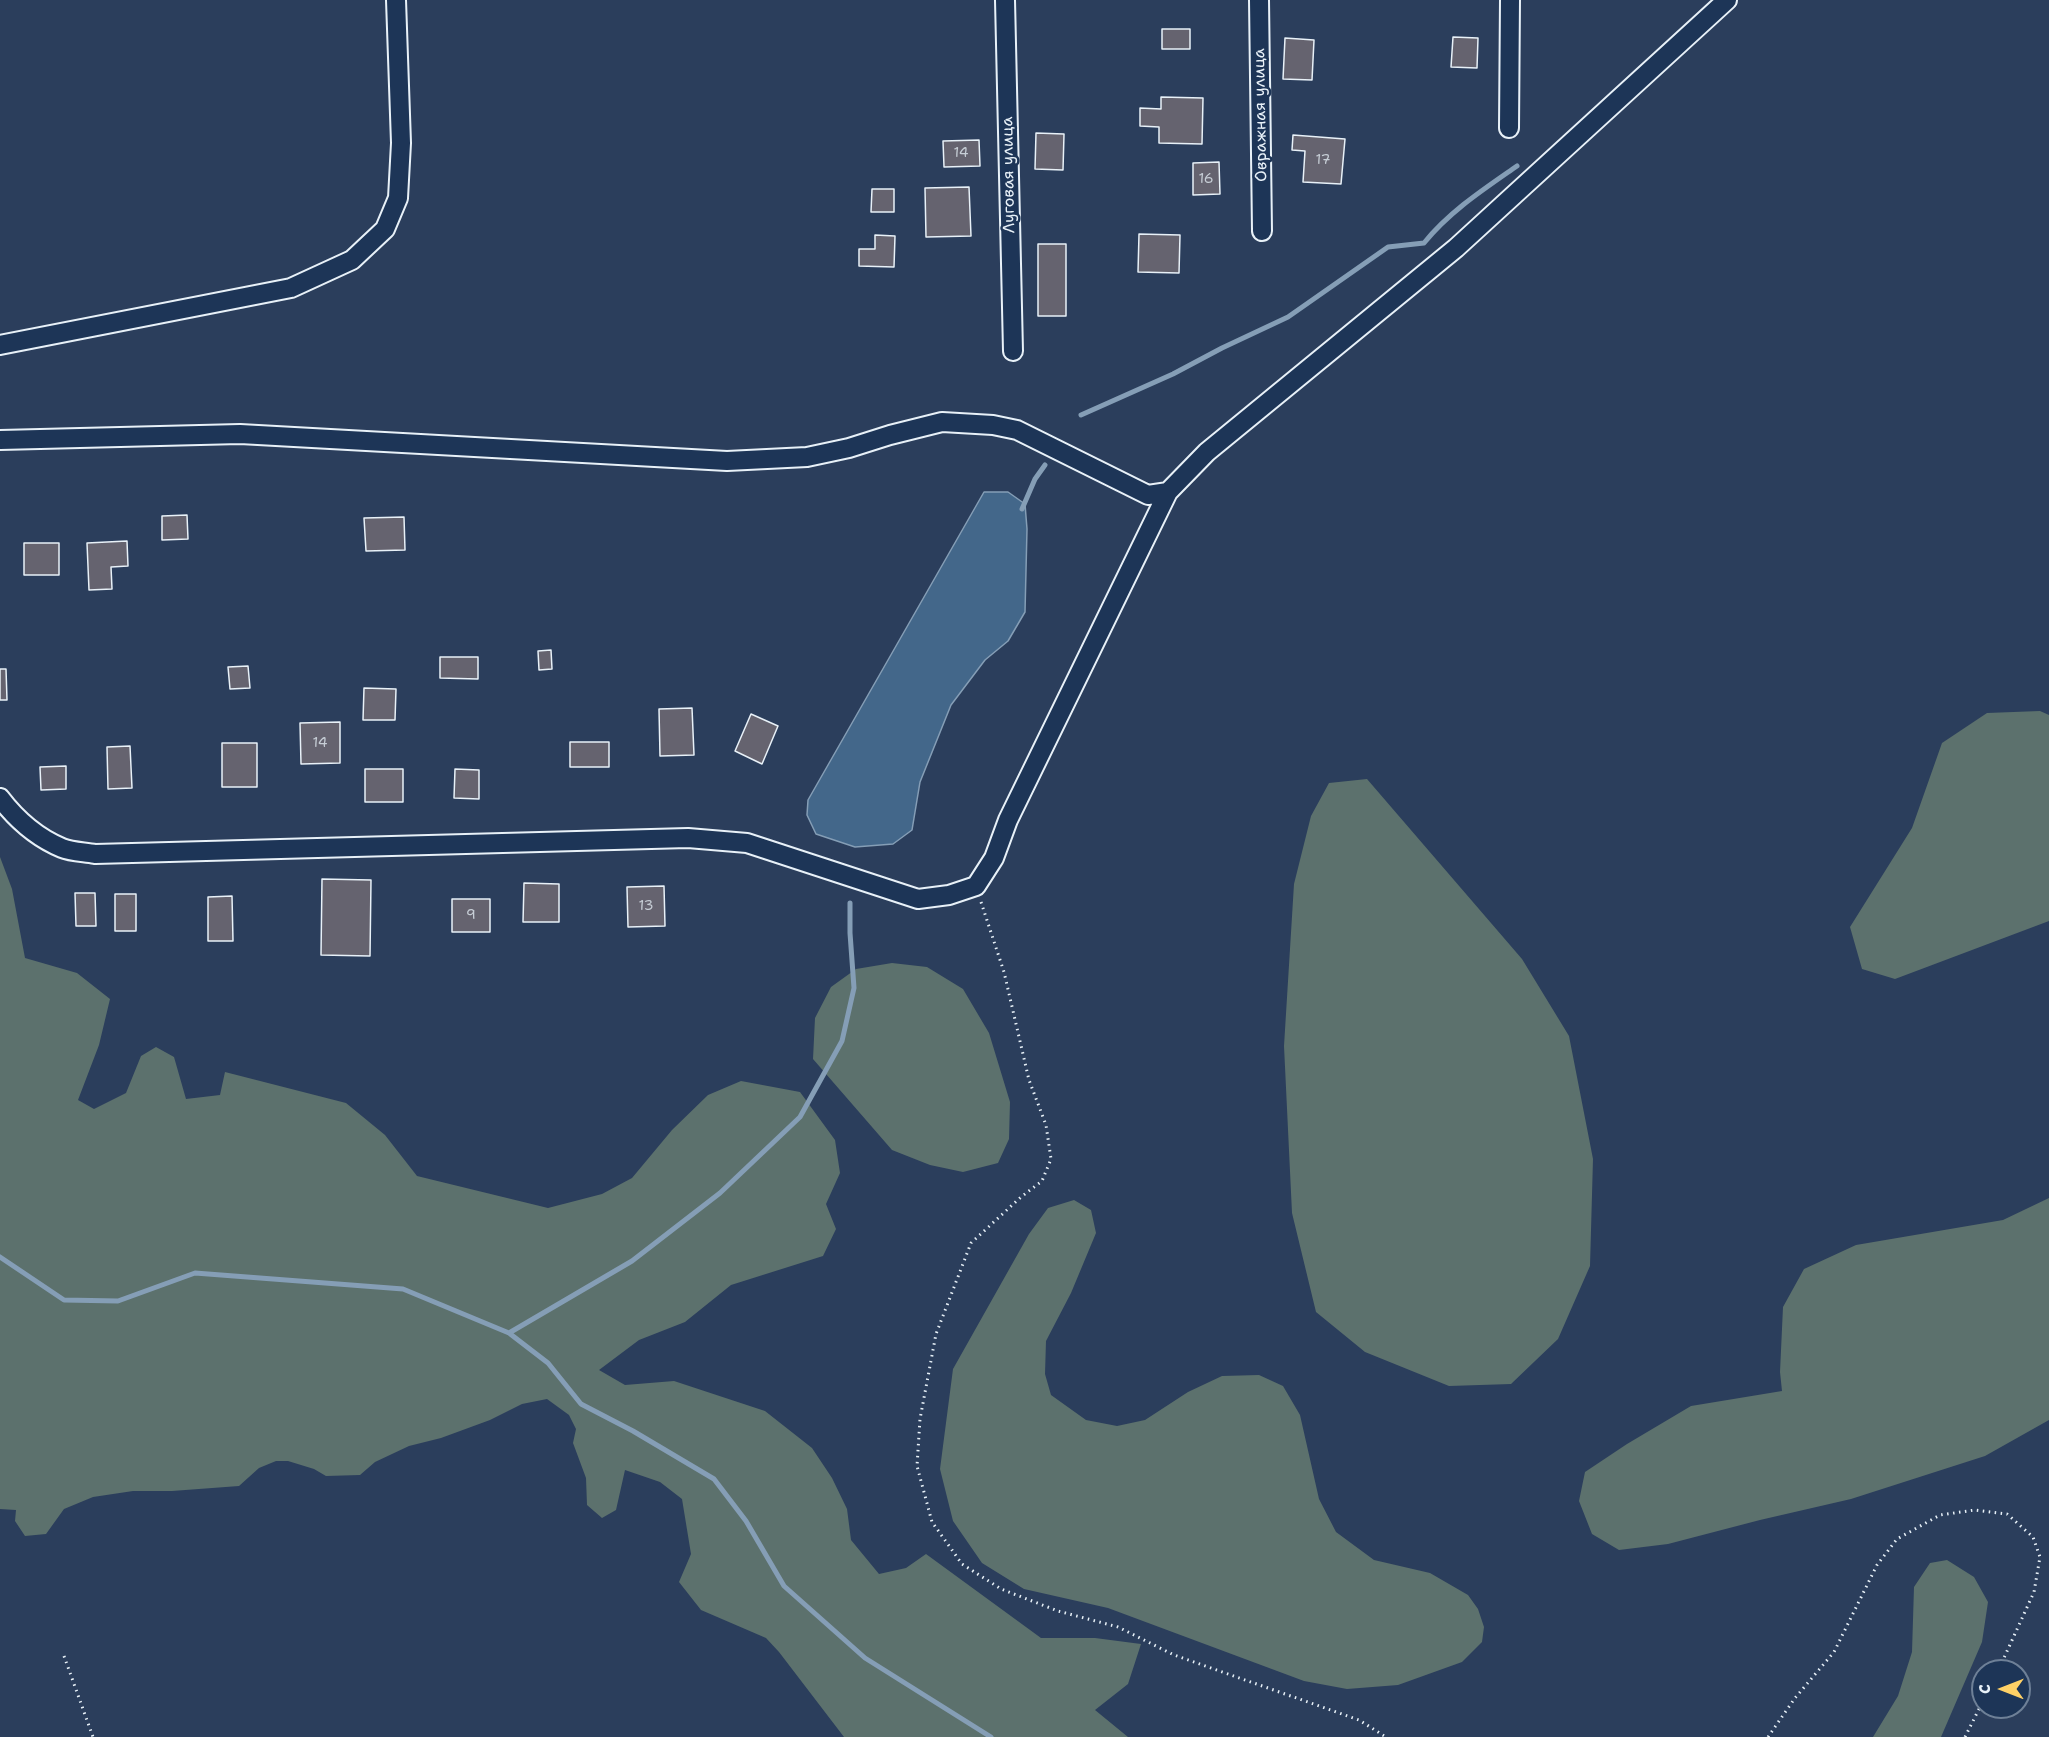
<!DOCTYPE html>
<html>
<head>
<meta charset="utf-8">
<style>
	body { margin:0 }
	#map { position:relative; width:2049px; height:1737px; overflow:hidden; background:#2b3e5c; font-family:"Shantell Sans",sans-serif }
	canvas { display:block }
	.north { position:absolute; left:1971px; top:1659px; width:60px; height:60px; box-sizing:border-box; background:#1d3557; border:2px solid #6e8097; border-radius:50%; rotate:270deg; font-size:16px; font-weight:700; line-height:24px; text-align:center; color:#e8f1f8 }
	.north::after { content:''; display:block; margin:auto; width:21px; height:27px; background:#ffd166; clip-path:polygon(50% 0,100% 100%,50% 72%,0 100%) }
</style>
</head>
<body>
<div id="map">
<canvas width="2049" height="1737"></canvas>
<div class="north">С</div>
</div>
<script>
const g = document.querySelector('canvas').getContext('2d');
g.lineJoin = 'round';
function fill(path, color) {
  g.fillStyle = color;
  g.fill(path, 'evenodd');
}
function trace(path, color, width, dash) {
  g.strokeStyle = color;
  g.lineWidth = width;
  g.lineCap = dash ? 'butt' : 'round';
  g.setLineDash(dash || []);
  g.stroke(path);
}
function write(font, color, halo, rows, align = 'center') {
  g.font = font + ' "Shantell Sans",sans-serif';
  g.lineWidth = 5;
  g.setLineDash([]);
  g.textBaseline = 'middle';
  g.strokeStyle = halo;
  g.fillStyle = color;
  for (const [text, x, y, turn = 0] of rows) {
    g.save();
    g.translate(x, y);
    g.rotate((+turn || 0) * Math.PI / 180);
    g.textAlign = isNaN(turn) ? turn : align;
    if (halo) g.strokeText(text, 0, 0);
    g.fillText(text, 0, 0);
    g.restore();
  }
}
const green = new Path2D(`
	M2040,711L2049,715V921L1895,979L1862,969L1850,927L1912,828L1942,743L1987,713Z
	M1367,779L1522,959L1569,1036L1593,1159L1590,1266L1558,1339L1511,1384L1449,1386L1365,1352L1316,1312L1292,1213L1284,1046L1294,884L1311,816L1329,783Z
	M0,857L12,889L25,958L77,973L110,999L99,1045L78,1100L94,1109L126,1093L141,1056L156,1047L174,1057L186,1099L220,1095L225,1072L346,1103L385,1135L417,1176L548,1208L602,1194L632,1178L672,1130L708,1095L741,1081L800,1092L835,1140L840,1173L826,1204L836,1229L823,1256L731,1285L685,1322L639,1340L599,1370L625,1385L674,1381L765,1411L812,1448L832,1478L847,1509L851,1540L879,1574L906,1568L926,1554L1041,1638H1095L1141,1644L1128,1684L1095,1710L1128,1737H844L779,1652L766,1638L701,1610L679,1582L691,1554L682,1499L660,1482L625,1470L616,1510L602,1518L587,1505L586,1478L573,1443L576,1429L569,1415L547,1399L522,1404L490,1420L441,1438L409,1446L375,1462L360,1475L326,1476L314,1469L288,1461H276L259,1468L239,1486L172,1491H133L93,1497L64,1509L46,1534L25,1536L15,1521L16,1510L0,1509Z
	M892,963L927,967L963,989L989,1033L1010,1102L1009,1139L998,1163L963,1172L930,1165L892,1150L813,1059L815,1018L831,987L856,969Z
	M2049,1198V1420L1985,1456L1851,1499L1760,1520L1668,1544L1619,1550L1592,1534L1579,1501L1585,1472L1627,1444L1691,1406L1782,1391L1780,1372L1783,1307L1804,1269L1856,1245L2003,1220Z
	M1074,1200L1091,1210L1096,1233L1071,1293L1046,1341L1045,1374L1051,1395L1086,1420L1117,1426L1145,1420L1188,1392L1222,1376L1259,1375L1283,1386L1300,1415L1319,1499L1336,1532L1374,1560L1430,1573L1468,1595L1478,1609L1484,1627L1482,1642L1462,1662L1398,1685L1347,1689L1304,1681L1108,1608L1024,1589L982,1563L953,1521L940,1469L953,1369L1029,1234L1048,1208Z
	M1947,1560L1974,1577L1988,1602L1982,1642L1941,1737H1873L1898,1696L1912,1652L1914,1587L1930,1563Z`);
const water = new Path2D(`
	M984,492H1008L1025,504L1027,529L1025,612L1008,641L985,660L951,705L920,782L912,830L893,844L855,847L816,834L807,815L808,800Z`);
const stream = new Path2D(`
	M1081,415L1173,374L1222,348L1288,317L1388,247L1424,243C1450,211 1484,189 1517,166
	M1022,509L1035,479L1045,465
	M0,1257L64,1300L118,1301L195,1273L403,1289L509,1333L548,1363L581,1404L633,1431L714,1479L746,1521L784,1586L865,1658L991,1737
	M509,1333L632,1261L720,1193L800,1117L842,1041L854,988L850,933V903`);
const building = new Path2D(`
	M1162,29H1190V49H1162Z
	M1453,37L1478,38L1477,68L1451,67Z
	M1285,38L1314,40L1312,80L1283,79Z
	M1161,97L1203,98L1202,144L1159,143V127L1140,126V108L1161,109Z
	M1036,133L1064,134L1063,170L1035,169Z
	M1293,135L1345,139L1341,184L1303,182L1305,151L1292,150Z
	M979,140L980,166L944,167L943,141Z
	M1219,162L1220,194L1193,195V163Z
	M969,187L971,236L926,237L925,188Z
	M872,189H894V212H871Z
	M1139,234L1180,235L1179,273L1138,272Z
	M875,235L895,236L894,267L859,266V249H875Z
	M1038,244H1066V316H1038Z
	M187,515L188,539L162,540V516Z
	M404,517L405,550L366,551L364,518Z
	M127,541L128,566L111,567L112,589L89,590L87,543Z
	M24,543H59V575H24Z
	M551,650L552,669L539,670L538,651Z
	M440,657H478V679L440,678Z
	M248,666L250,688L230,689L228,667Z
	M0,669H6L7,700H0Z
	M364,688L396,689L395,720H363Z
	M692,708L694,755L660,756L659,709Z
	M751,714L778,726L762,764L735,751Z
	M340,722V763L301,764L300,723Z
	M570,742H609V767H570Z
	M222,743H257V787H222Z
	M130,746L132,788L108,789L107,747Z
	M66,766V789L41,790L40,767Z
	M365,769H403V802H365Z
	M455,769L479,770V799L454,798Z
	M322,879L371,880L370,956L321,955Z
	M524,883L559,884V922H523Z
	M664,886L665,926L628,927L627,887Z
	M75,893H95L96,926H76Z
	M115,894H136V931H115Z
	M232,896L233,941H208V897Z
	M452,899H490V932H452Z`);
const path = new Path2D(`
	M981,902L1004,972L1029,1080L1046,1125L1051,1159L1042,1181L1021,1197L971,1243L936,1334L920,1419L917,1466L932,1522L962,1564L1001,1589L1058,1611L1118,1627L1174,1655L1359,1720L1386,1737
	M64,1656L93,1737
	M1768,1737L1795,1698L1834,1652L1877,1565L1897,1539L1940,1515L1975,1510L2007,1514L2033,1537L2040,1557L2034,1592L1998,1671
	M1965,1737L1983,1701`);
const minor = new Path2D(`
	M1005,0L1013,351
	M1259,0L1262,231
	M1509,128L1510,0
	M0,345L291,288L352,260L385,229L398,198L401,143L396,0
	M0,440L240,434L727,461L807,457L849,448L890,435L942,422L993,425L1017,430L1148,495L1168,492L1207,452L1456,248L1727,0
	M0,798C16,819 38,838 62,848C72,852 85,852 95,854L688,838L747,843L918,899L949,895L976,886L994,858L1008,820L1168,492`);
const numberNames = [
	["14",961,153],
	["17",1323,160],
	["16",1206,179],
	["14",320,743],
	["13",646,906],
	["9",471,915]
];
const streetNames = [
	["Овражная улица",1261,115,-91],
	["Луговая улица",1009,175,-91]
];
fill(green, '#5c716d');
fill(water, '#43678a');
trace(water, '#859eb6', 1.5);
trace(stream, '#859eb6', 5);
fill(building, '#65636f');
trace(building, '#e8f1f8', 1.5);
trace(minor, '#e8f1f8', 22);
trace(path, '#e8f1f8', 3, [1.5, 4.5]);
trace(minor, '#1d3557', 18);
write('14px', '#c7ced6', null, numberNames);
write('16px', '#e8f1f8', '#1d3557', streetNames);
</script>
</body>
</html>
